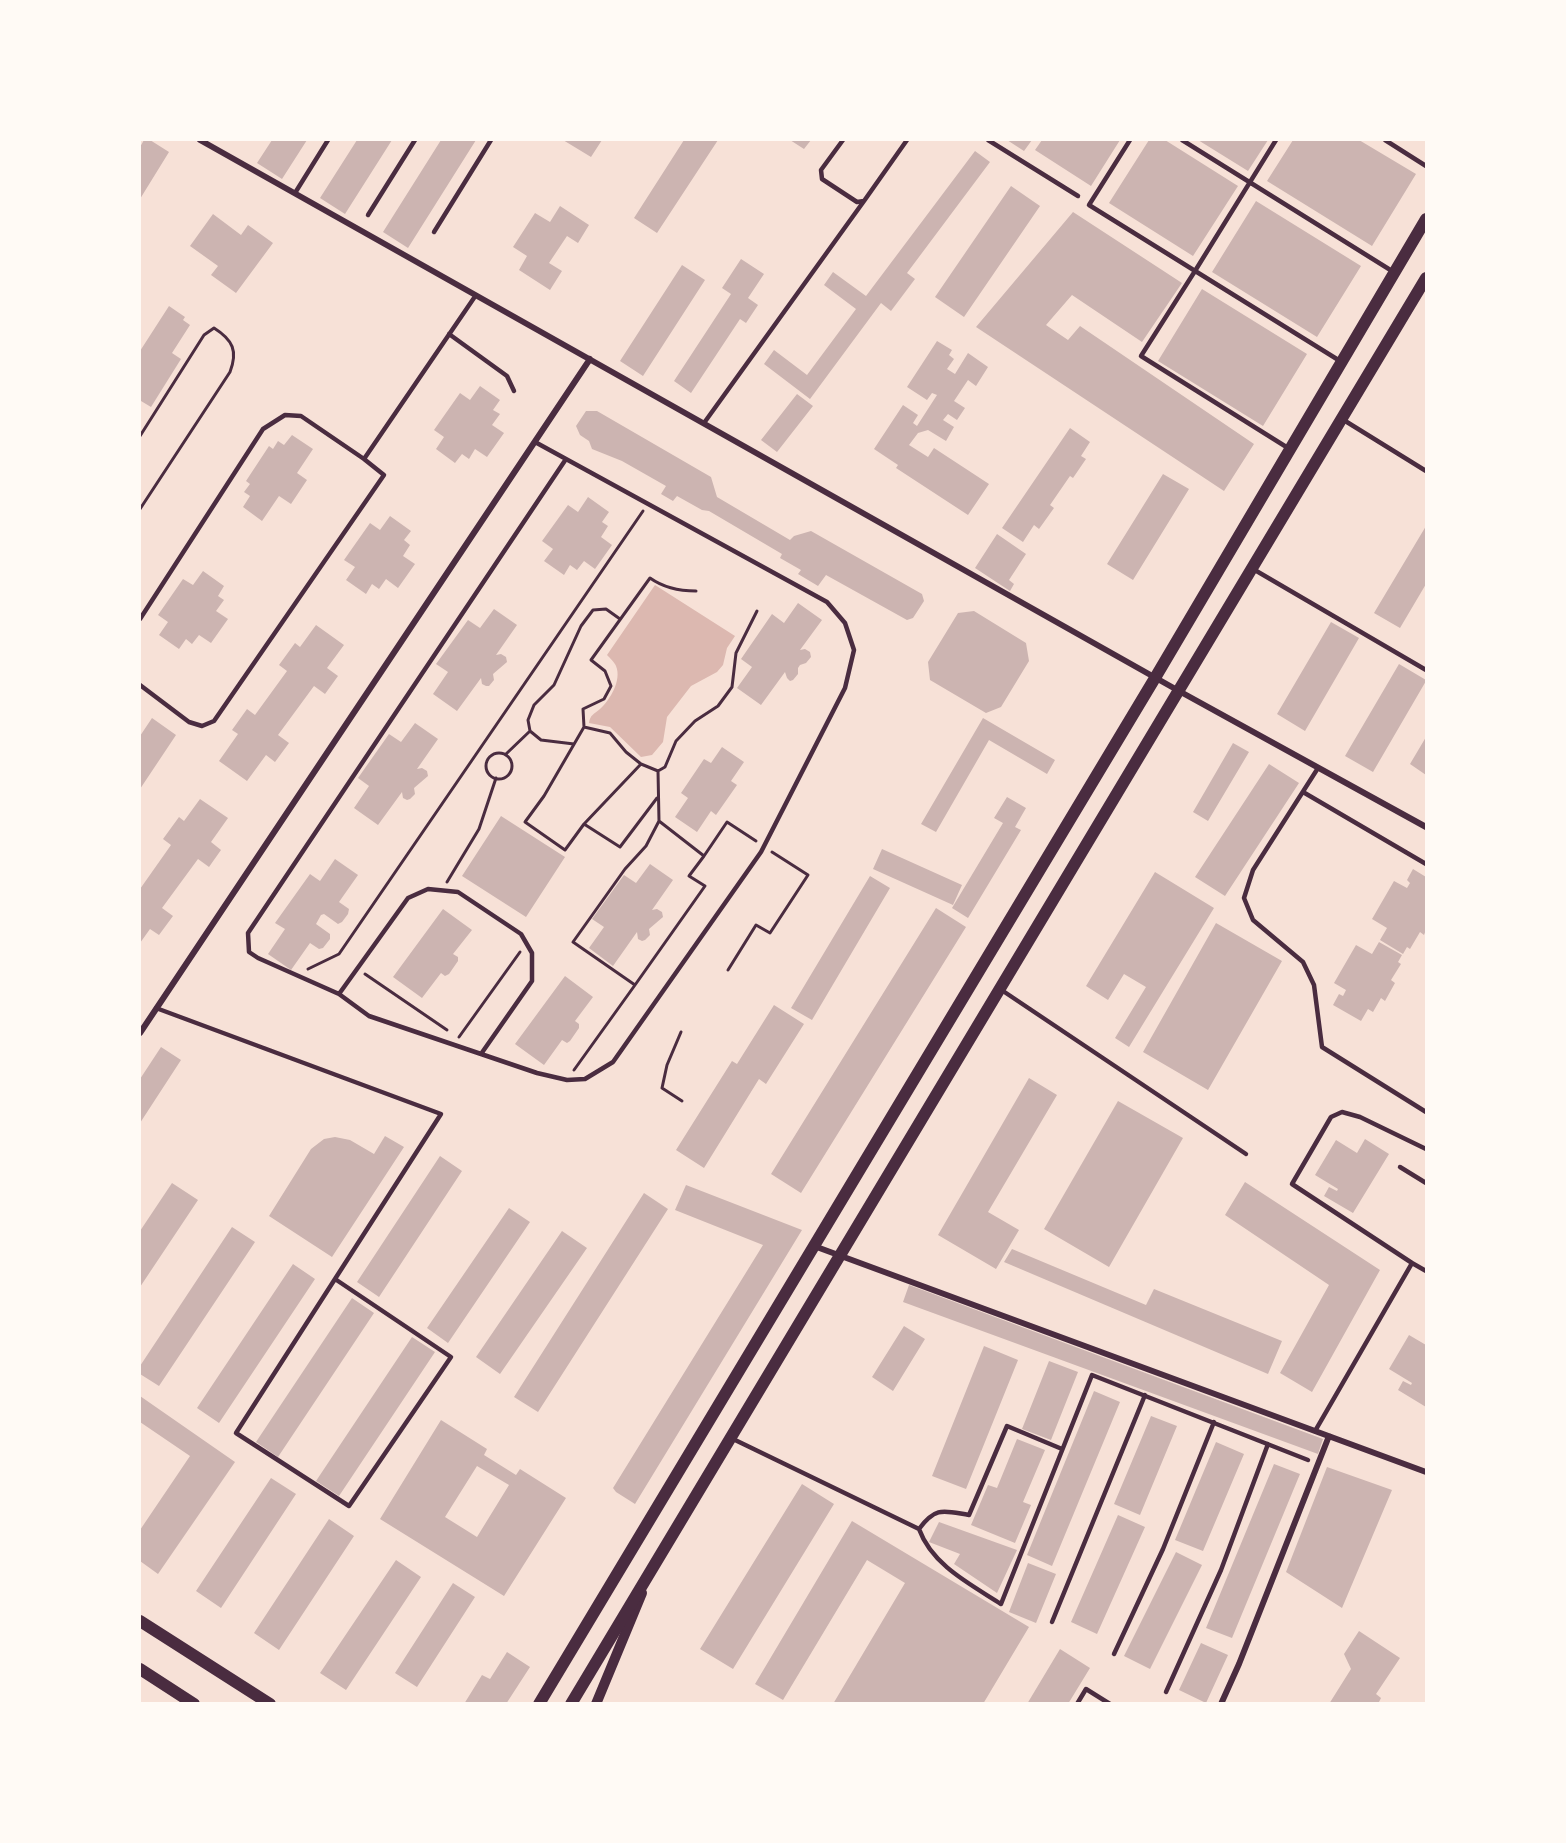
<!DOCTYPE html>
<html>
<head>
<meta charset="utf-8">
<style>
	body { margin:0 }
	#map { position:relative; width:1566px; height:1843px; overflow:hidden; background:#f7e1d7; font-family:Lora,serif }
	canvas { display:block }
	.frame { position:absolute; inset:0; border:141px solid #fffaf5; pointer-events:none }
</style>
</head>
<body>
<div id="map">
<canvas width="1566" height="1843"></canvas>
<div class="frame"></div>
</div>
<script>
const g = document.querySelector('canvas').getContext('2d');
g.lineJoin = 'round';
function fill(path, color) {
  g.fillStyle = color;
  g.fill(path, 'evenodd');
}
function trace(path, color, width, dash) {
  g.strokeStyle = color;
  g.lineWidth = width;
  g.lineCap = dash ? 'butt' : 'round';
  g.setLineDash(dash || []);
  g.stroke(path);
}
const water = new Path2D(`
	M655,585L735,636L727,648L723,665L717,672L691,686L667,717L663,742L652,755L641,757L610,727L589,723C590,715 594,714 600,709C610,700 622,680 616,666C615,663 610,658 607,655Z`);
const building = new Path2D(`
	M144,140H150L169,152L140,199V147Z
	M272,140H307L282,179L257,163Z
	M357,140H392L345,214L320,198Z
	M441,140H476L408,248L383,232Z
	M563,140H602L591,157Z
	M684,140H718L657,233L634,218Z
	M790,140H811L804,149Z
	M1007,140H1032L1024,151Z
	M1042,140H1120L1091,186L1035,150Z
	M1149,140H1165L1238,186L1193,256L1109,203Z
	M1198,140H1268L1248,171Z
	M1293,140H1359L1416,174L1372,246L1267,181Z
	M975,151L990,162L907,273L915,279L891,311L881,303L810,399L764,364L774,350L807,375L856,309L824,285L833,272L866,296Z
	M1011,186L1040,206L964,317L935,297Z
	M1256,201L1361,266L1317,337L1212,272Z
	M560,206L589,225L578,243L567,236L549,263L562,271L550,290L519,270L527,256L513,247L535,213L550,222Z
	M1073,212L1182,283L1142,342L1072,295L1046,325L1068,340L1080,326L1254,444L1224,491L976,327Z
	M213,214L241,235L248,225L273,243L236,293L211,275L218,266L190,246Z
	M741,259L764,274L748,298L758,305L746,323L740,319L691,393L674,381L731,294L722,288Z
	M682,265L705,280L643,376L620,361Z
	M1202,289L1307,354L1263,426L1158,361Z
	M169,306L185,317L183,320L190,325L172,353L181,359L151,407L141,401L140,403V351Z
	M937,341L952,350L949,355L954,359L947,369L955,374L968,353L988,367L976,386L968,380L954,401L965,408L957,420L948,414L943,420L954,427L946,441L928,430L918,433L909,445L928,457L934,448L989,484L968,515L896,468L898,465L874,449L903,405L918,415L913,423L917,426L937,395L932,393L927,400L907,387Z
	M480,386L500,400L493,410L500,414L492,425L504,433L487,457L475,449L469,459L462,454L455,463L436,449L444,437L434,430L460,393L470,400Z
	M797,394L813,406L777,452L761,440Z
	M586,411H597L711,477L717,497L790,540L794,536L811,531L922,594L924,601L913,618L907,620L826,575L818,586L798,574L801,570L780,558L782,554L709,511L702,510L677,496L673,501L661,494L666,486L622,461L592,449L589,441L580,435L576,426Z
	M1070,428L1090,442L1081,456L1086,459L1073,478L1070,476L1050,505L1054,508L1039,529L1034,525L1023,542L1002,528Z
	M292,435L313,449L297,473L307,480L291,504L279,496L262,521L243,507L250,496L244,492L250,484L246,481L269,446L273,449L278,441L284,445Z
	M1163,474L1189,489L1133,580L1107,564Z
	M588,497L609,512L602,522L608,526L601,537L612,545L595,569L584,561L577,570L570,565L564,575L544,561L553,549L542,541L568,505L578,512Z
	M390,516L411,531L404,540L410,545L403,556L415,564L398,588L386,579L379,589L372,584L366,594L346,580L355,567L344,560L370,523L380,530Z
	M1426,526V584L1400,628L1374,613Z
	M997,534L1026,554L1009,580L1014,584L1010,591L975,568Z
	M203,571L224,586L218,596L224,600L216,611L228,619L211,643L199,635L192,644L186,639L179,649L159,635L168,622L158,615L183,579L193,585Z
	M798,603L822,620L800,650L805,649L810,652L811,657L806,663L800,665L798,668V674L793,680L790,681L787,678L785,672L761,705L737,688L752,667L741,659L772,614L784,623Z
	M494,609L517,625L496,655L501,654L506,657L507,662L493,674L494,680L489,686H486L482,684L481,678L457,711L433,694L448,672L436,664L468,620L480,628Z
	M974,611L1026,643L1029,661L1001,707L986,713L930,680L928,662L958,613Z
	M1331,622L1359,638L1305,731L1277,714Z
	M316,625L344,645L327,668L338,676L325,694L314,686L278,735L289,743L275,762L266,755L247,781L219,761L238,734L232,730L247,709L255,715L287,671L279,665L295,643L300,647Z
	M1399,664L1426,680V681L1373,772L1345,756Z
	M152,718L176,735L140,789V736Z
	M983,718L1055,760L1047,774L989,740L936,832L921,824Z
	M415,723L438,739L417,769L422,768L427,771L428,776L414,788L415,794L410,799L407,800L403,798L402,792L378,825L354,808L369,786L358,778L389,734L401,742Z
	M1426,737V775L1410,764Z
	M1233,743L1249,752L1208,821L1193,812Z
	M722,747L744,762L731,781L737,785L716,815L711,811L697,832L675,817L688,798L681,793L704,759L711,763Z
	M1269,764L1299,783L1225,896L1195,877Z
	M1007,797L1026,808L1015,827L1021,830L968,918L952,908L1003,823L994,818Z
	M200,799L228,818L211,842L221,850L209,867L198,859L162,908L173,916L159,935L150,929L140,943V889L171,845L163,839L179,817L184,821Z
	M501,816L565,857L526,917L462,876Z
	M882,849L962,885L953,905L873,869Z
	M335,859L358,875L339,902L349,909L348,914L342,922L338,924L324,914L321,915L316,924L330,934V939L323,948L319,949L310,943L291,970L268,954L285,929L275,923L310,874L320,881Z
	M650,864L673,880L652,910L657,909L662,912L663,917L649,929L650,935L645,940L642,941L638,939L637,932L613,966L589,948L604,927L592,919L624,875L636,883Z
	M1413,869L1426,877V930L1424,935L1420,932L1410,949L1407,947L1403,954L1380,940L1387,928L1372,919L1394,881L1407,888L1410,883L1407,880Z
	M1155,872L1214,908L1129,1047L1115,1038L1146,987L1124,974L1108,1000L1086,986Z
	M870,876L890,888L812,1020L791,1008Z
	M936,908L966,927L801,1193L771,1174Z
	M443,909L472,930L453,954L458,957V961L449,974L445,976L441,973L422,998L393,977Z
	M1216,923L1282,961L1208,1090L1143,1052Z
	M1379,942L1402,955L1398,962L1401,964L1391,980L1395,983L1385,1001L1381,998L1373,1012L1368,1009L1361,1021L1333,1005L1339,994L1343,996L1346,990L1334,983L1356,945L1372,954Z
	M565,976L593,997L575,1021L579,1024V1028L570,1041L567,1043L562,1040L544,1065L515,1044Z
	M774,1005L804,1024L766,1084L759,1079L704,1168L676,1150L732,1061L737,1064Z
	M161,1047L181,1060L140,1123V1079Z
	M1029,1078L1057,1095L988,1212L1019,1230L996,1269L938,1235Z
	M1118,1101L1183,1138L1109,1267L1044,1229Z
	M385,1136L404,1147L332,1257L269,1216L311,1149L324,1139L335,1137L350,1140L374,1154Z
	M1365,1139L1389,1154L1353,1213L1324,1196L1329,1187L1337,1191L1338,1189L1315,1175L1336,1140L1357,1153Z
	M440,1156L462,1171L379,1297L357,1282Z
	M1245,1182L1380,1270L1312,1392L1280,1373L1329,1285L1225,1215Z
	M172,1183L198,1200L140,1287V1231Z
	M686,1185L802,1230L635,1504L616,1492L613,1488L763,1245L675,1210Z
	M644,1193L668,1209L538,1412L514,1397Z
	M509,1208L530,1222L448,1343L427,1328Z
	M232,1227L255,1242L159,1386L140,1374V1366Z
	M562,1231L587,1248L500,1374L476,1357Z
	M1012,1249L1146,1305L1154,1289L1282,1341L1268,1374L1004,1262Z
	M293,1264L315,1279L219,1423L197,1408Z
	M909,1285L1323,1439L1318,1454L903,1302Z
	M352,1298L374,1313L278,1457L256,1442Z
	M904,1326L925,1339L893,1391L872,1377Z
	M1409,1335L1426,1345V1407L1398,1390L1403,1381L1411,1385L1412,1383L1389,1369Z
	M412,1337L435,1352L339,1496L316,1481Z
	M984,1346L1018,1360L966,1489L932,1476Z
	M1049,1361L1078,1372L1051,1440L1022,1429Z
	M1094,1391L1120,1402L1052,1566L1027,1555Z
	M140,1396L235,1462L158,1574L140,1561V1530L190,1456L140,1422Z
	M1151,1416L1177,1426L1140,1515L1114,1504Z
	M441,1420L487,1449L484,1455L516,1475L520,1469L566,1498L504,1596L380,1519ZM477,1466L509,1485L477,1537L445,1517Z
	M1017,1439L1045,1450L1023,1502L1031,1505L1015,1543L971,1525L988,1485L997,1488Z
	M1216,1442L1244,1454L1203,1551L1175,1540Z
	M1274,1464L1300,1474L1232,1638L1206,1628Z
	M1327,1467L1392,1490L1342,1608L1286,1572Z
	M271,1478L296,1494L221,1608L196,1591Z
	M802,1484L834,1504L733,1669L700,1649Z
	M1118,1515L1145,1527L1097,1634L1071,1622Z
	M329,1519L354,1536L279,1650L254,1633Z
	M852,1521L1029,1627L983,1704H833L905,1583L867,1560L783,1700L755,1684Z
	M939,1522L1017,1550L997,1593L954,1564L960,1554L929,1542Z
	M1176,1552L1202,1565L1150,1669L1124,1656Z
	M396,1560L421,1577L346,1690L320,1673Z
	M1028,1563L1056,1574L1036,1623L1009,1612Z
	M453,1583L475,1597L417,1687L395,1673Z
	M1359,1631L1400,1658L1376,1694L1381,1698L1378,1704H1329L1351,1669L1344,1654Z
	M1201,1643L1228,1655L1206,1703L1179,1690Z
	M1060,1649L1090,1668L1068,1704H1027Z
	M507,1652L530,1667L506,1704H464L482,1675L490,1679Z`);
const path = new Path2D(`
	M140,436L204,335L214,328C233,340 238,351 230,372L140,509
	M696,591C679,591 664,588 650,578L591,660L605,671L611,686L604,699L583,709L584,727L610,733L626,752L641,764L658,771L665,767L676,741L695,721L718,706L732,687L736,653L757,611
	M584,727L544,796L525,822L565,850L584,824L641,764
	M574,744L541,740L530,731L528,720L534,705L554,685L581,626L593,610L606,609L620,619
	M486 766a13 13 0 1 1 26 0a13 13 0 1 1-26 0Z
	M506,754L530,731
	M658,771L659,821L704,856L727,822L756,841
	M584,824L620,847L657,798
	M447,882L479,829L496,778
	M308,969L339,954L643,511
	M728,970L756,925L770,933L808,875L772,852
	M365,974L447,1030
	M635,985L705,886L689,876L704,856
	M681,1032L667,1065L662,1088L682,1101
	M459,1037L520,952
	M574,1070L635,985L573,942L625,869L646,846L659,821`);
const service = new Path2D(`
	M843,140L821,170L822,179L857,202L864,201L907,140
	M988,140L1078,196
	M1130,140L1089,205L1340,361
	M1182,140L1392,271
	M1276,140L1195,271L1141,356L1288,448
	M1385,140L1426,166
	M295,193L328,140
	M368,215L415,140
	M434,232L491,140
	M449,334L507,376L514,391
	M1342,419L1426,471
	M704,423L864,201
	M535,442L827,602L845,623L854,650L845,688L761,852L613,1062L585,1079L567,1080L537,1073L369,1016L339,994L258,958L249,952L248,933L566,459
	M364,459L476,295
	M1253,569L1426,670
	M140,619L263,429L285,415L301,416L364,459L384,475L214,721L202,726L189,722L140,685
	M1318,768L1253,870L1244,898L1253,920L1303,962L1314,985L1322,1047L1426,1112
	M1303,792L1426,864
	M1000,989L1246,1154
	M339,994L408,898L428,889L458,892L521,934L532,953V981L481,1054
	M156,1008L441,1114L236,1433L349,1506L451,1357L335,1279
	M1400,1167L1426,1183
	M1412,1263L1426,1271
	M1315,1431L1412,1263L1292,1184L1331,1117L1342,1112L1360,1117L1426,1149
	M733,1439L919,1529C932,1565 970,1584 1001,1604L1092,1375L1308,1460
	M919,1529C936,1506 944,1511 969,1515L1007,1426L1062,1449
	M1052,1622L1145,1395
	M1114,1654L1163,1549L1214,1422
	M1166,1692L1221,1570L1268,1444
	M1077,1704L1086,1689L1110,1704`);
const minor = new Path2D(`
	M200,140L1179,691L1426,827
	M140,1033L590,359
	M814,1246L1426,1472
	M1221,1704L1239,1664L1329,1436`);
const tertiary = new Path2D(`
	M596,1704L642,1593`);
const secondary = new Path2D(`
	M140,1621L270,1704
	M140,1669L194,1704
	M539,1704L1155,678L1426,219
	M571,1704L1426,278`);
fill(water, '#dcb8b0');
fill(building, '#ccb4b1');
trace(path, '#4a2c40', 3);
trace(service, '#4a2c40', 4.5);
trace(minor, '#4a2c40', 6);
trace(tertiary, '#4a2c40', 10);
trace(secondary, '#4a2c40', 12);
</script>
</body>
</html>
